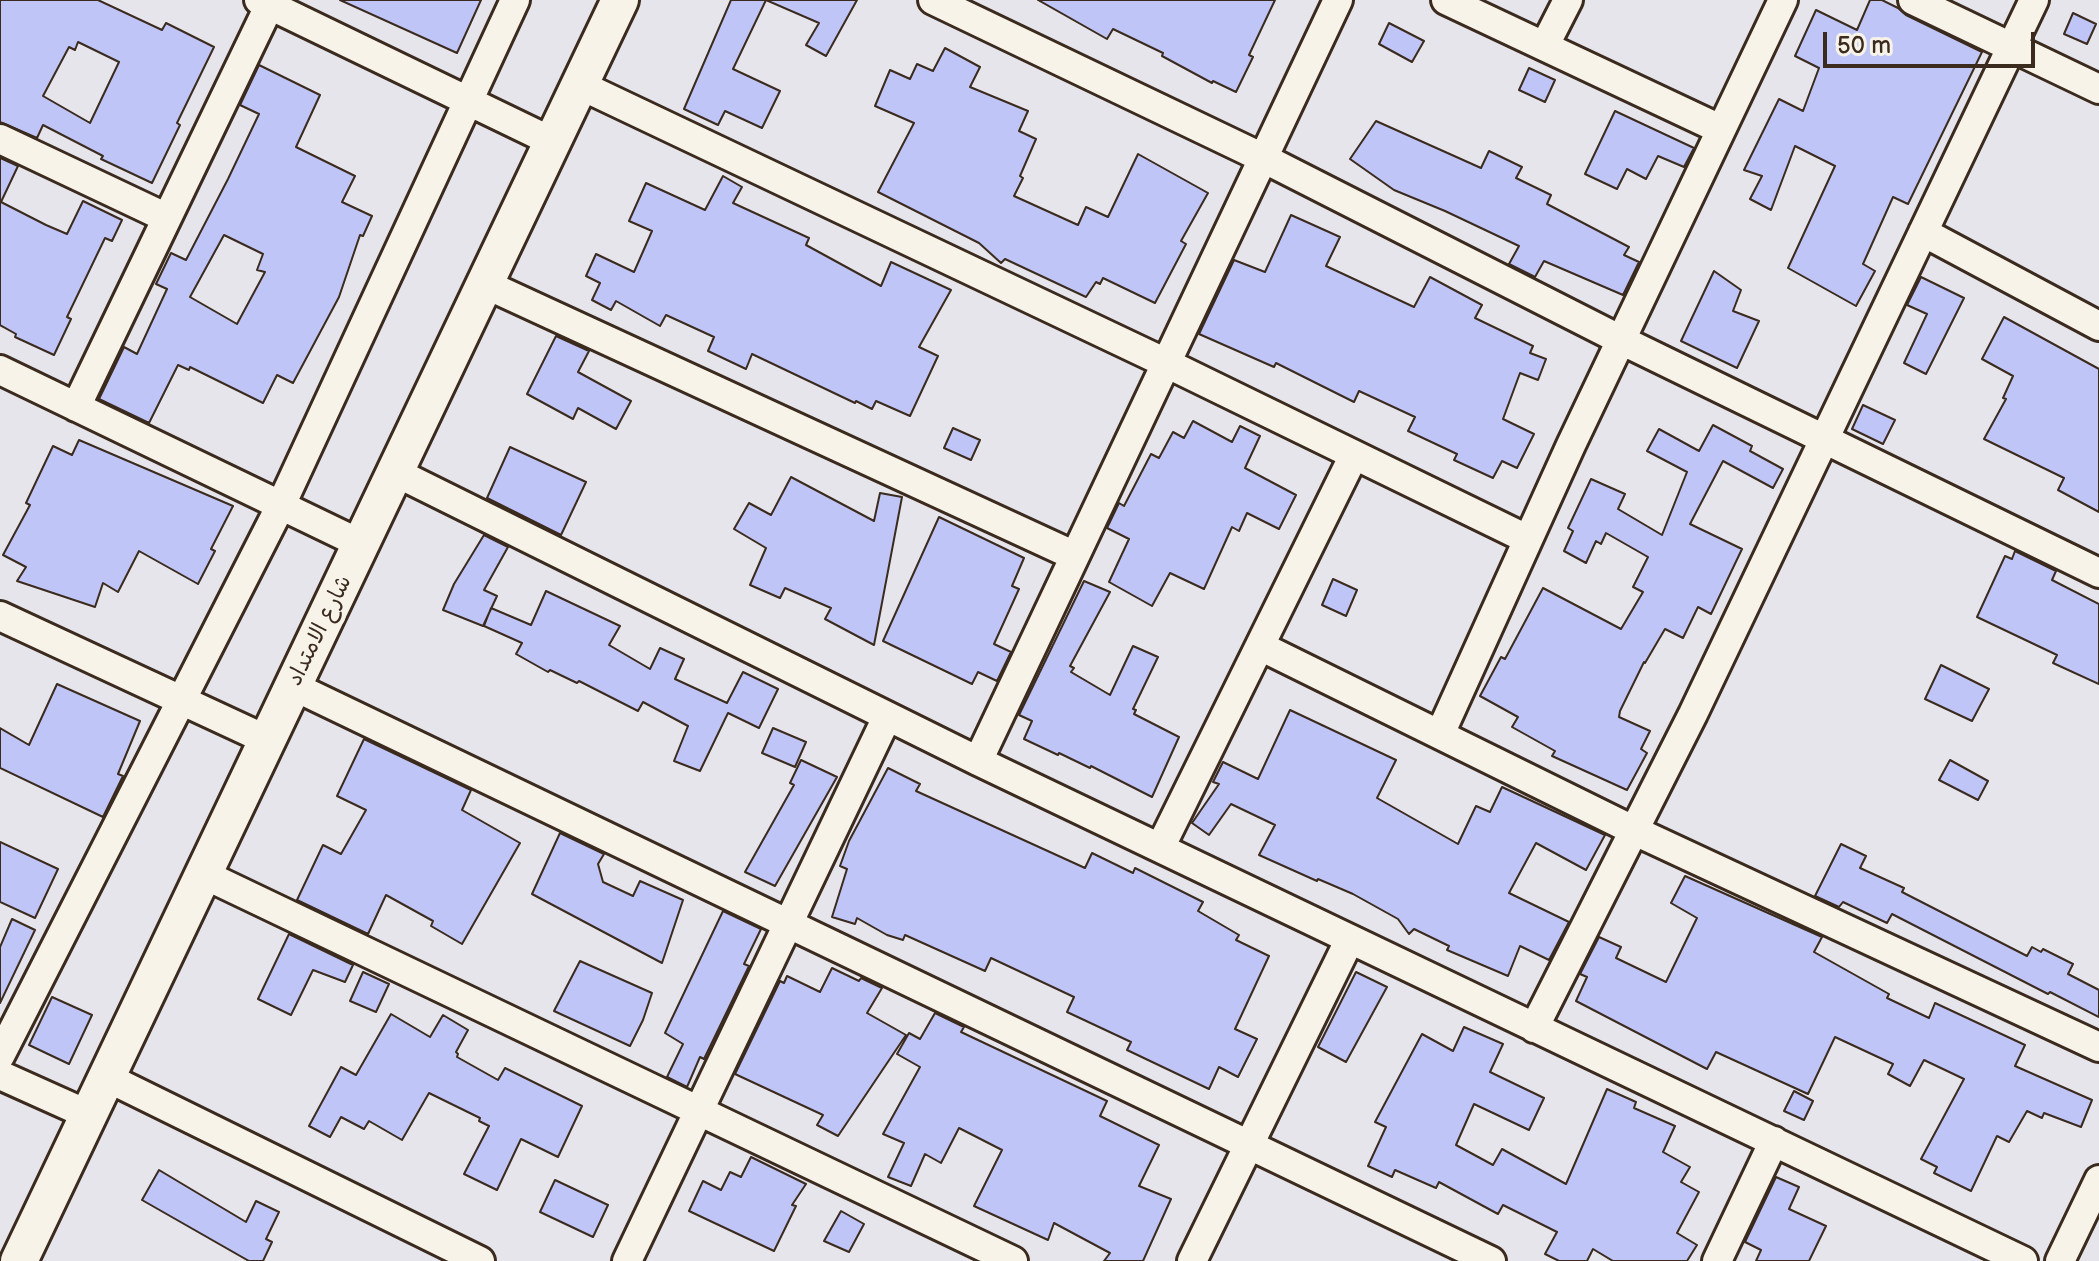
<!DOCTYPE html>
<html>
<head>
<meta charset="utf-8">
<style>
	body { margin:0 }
	#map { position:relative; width:2099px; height:1261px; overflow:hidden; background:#e6e5ec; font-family:"Balsamiq Sans",sans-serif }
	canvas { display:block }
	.scale { position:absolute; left:1823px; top:32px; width:212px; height:36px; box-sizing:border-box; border:4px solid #3b2a1e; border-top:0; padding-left:10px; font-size:24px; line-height:28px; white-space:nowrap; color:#3b2a1e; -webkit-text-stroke:6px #f7f3e8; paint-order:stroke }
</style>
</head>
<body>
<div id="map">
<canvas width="2099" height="1261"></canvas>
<div class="scale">50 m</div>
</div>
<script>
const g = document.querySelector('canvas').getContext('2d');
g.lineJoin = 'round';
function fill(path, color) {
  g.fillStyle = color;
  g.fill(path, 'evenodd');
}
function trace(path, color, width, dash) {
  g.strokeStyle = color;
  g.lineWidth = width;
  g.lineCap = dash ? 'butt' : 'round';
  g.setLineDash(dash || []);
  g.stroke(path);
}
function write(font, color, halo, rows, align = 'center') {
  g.font = font + ' "Balsamiq Sans","Playpen Sans Arabic",sans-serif';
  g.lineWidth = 8;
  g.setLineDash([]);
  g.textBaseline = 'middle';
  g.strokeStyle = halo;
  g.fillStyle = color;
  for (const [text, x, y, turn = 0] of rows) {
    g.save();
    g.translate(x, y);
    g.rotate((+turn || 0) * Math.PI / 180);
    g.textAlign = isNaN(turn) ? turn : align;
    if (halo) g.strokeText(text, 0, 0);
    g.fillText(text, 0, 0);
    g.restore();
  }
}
const building = new Path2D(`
	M0,0H98L162,30L166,23L214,47L177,123L180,125L152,183L101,159L103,156L43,125L37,138L0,122ZM78,42L119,62L90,123L43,96L69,47L75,50Z
	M340,0H481L457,53Z
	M731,0H857L826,56L806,45L819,23L766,0L733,69L780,91L762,128L725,111L718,125L684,109Z
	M1038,0H1275L1249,55L1253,57L1236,92L1213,81L1212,83L1162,56L1163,53L1113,29L1107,39Z
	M1870,0H1882L1898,8L1906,15L1982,52L1908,204L1893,197L1863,264L1875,271L1856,306L1788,268L1835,166L1795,146L1771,210L1750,199L1762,176L1744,170L1779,99L1803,111L1819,68L1795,56L1816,10L1857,30Z
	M2073,13L2096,24L2087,44L2064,34Z
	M1389,23L1424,41L1412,62L1379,44Z
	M945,48L980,67L970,87L1028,111L1019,131L1036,139L1020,176L1023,178L1014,196L1078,225L1086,207L1108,217L1138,154L1208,193L1181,241L1186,244L1155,303L1103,278L1100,284L1096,282L1086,297L1005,259L1001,263L979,243L878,192L914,123L875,106L890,70L910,79L917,64L933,71Z
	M259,65L320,95L296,147L355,176L342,202L372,216L363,236L360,235L339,297L293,383L277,375L263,403L190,367L189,370L178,365L149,423L99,399L124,347L137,354L167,289L156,284L171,253L186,260L228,179L259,114L240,105ZM224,235L263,254L257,270L265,272L237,324L190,297Z
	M1529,68L1555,80L1545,102L1519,90Z
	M1615,111L1694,148L1684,167L1658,156L1646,179L1627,169L1617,189L1585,174Z
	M1376,121L1481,168L1489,151L1522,167L1516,178L1551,195L1547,204L1629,247L1624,255L1639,262L1623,295L1544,261L1535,277L1509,264L1519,246L1445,211L1394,190L1350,159Z
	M0,158L18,166L1,202L46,225L67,234L83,201L122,220L112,241L105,238L67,317L71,319L54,355L15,337L16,334L0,325Z
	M723,176L742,187L733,203L809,238L806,245L881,286L891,262L951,290L919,347L938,356L910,416L876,401L872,409L856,401L855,403L752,354L746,369L708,351L714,337L666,315L660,326L616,301L611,310L592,300L600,283L586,276L596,254L634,272L652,231L629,221L646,183L705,210Z
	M1291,215L1340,237L1326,266L1414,307L1430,277L1482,305L1475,318L1533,346L1530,353L1546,359L1538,380L1520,373L1503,419L1534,434L1517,468L1502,461L1493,478L1454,460L1457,454L1408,431L1415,417L1359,391L1354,402L1276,363L1274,367L1199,334L1234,260L1265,272Z
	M1714,271L1741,290L1733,311L1759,321L1737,368L1681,341Z
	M1921,277L1964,298L1926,374L1904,363L1927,314L1907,305Z
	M2004,317L2099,369V512L2058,490L2064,478L1984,439L2006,399L2003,398L2013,376L1982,359Z
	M556,336L589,351L578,372L631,401L616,429L578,408L573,419L527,394Z
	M1863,405L1895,420L1883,444L1852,429Z
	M1193,421L1232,442L1240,426L1260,436L1245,468L1296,495L1279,529L1247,513L1239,531L1232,527L1204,589L1170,573L1152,606L1109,582L1129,539L1107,528L1119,503L1124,506L1151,454L1159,458L1173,432L1184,438Z
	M1713,425L1752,446L1750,451L1783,469L1773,488L1723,461L1690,524L1742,549L1711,614L1698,607L1683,638L1665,629L1645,663L1644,662L1620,711L1619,717L1650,731L1641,749L1647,753L1627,790L1552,756L1555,751L1512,727L1518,717L1480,696L1501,657L1505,659L1543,588L1621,629L1643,592L1633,587L1648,557L1606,533L1601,544L1596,541L1586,563L1564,551L1573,531L1568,528L1591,479L1625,494L1618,509L1662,535L1687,472L1647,451L1659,429L1699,451Z
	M953,428L980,440L971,460L944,448Z
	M79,440L233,506L211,549L215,551L198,584L139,551L118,592L103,583L95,607L17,581L26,567L3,555L30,505L26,503L53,446L72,455Z
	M510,447L586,482L561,535L487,498Z
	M791,477L874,521L880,493L902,497L874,645L825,619L831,608L785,588L780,598L750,585L766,548L734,529L749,503L771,515Z
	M939,517L1024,558L1012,586L1019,589L994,644L1011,652L997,681L978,672L972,684L883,641Z
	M484,535L508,547L484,590L497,596L483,626L443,610L454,584Z
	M2015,551L2056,571L2052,580L2099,604V684L2053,663L2057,655L1977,617L2005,556L2012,559Z
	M1333,579L1357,590L1346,616L1322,605Z
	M1084,581L1110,592L1070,666L1074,668L1071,672L1110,695L1133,646L1158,657L1133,709L1136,710L1134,714L1179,737L1152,797L1091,766L1090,768L1059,753L1058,755L1024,739L1032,721L1019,715Z
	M546,591L620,626L609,645L650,669L660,648L684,659L675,679L727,703L743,672L778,689L759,728L728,713L700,771L674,761L688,726L643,702L638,711L579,681L577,683L550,670L548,672L516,654L522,643L484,626L491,608L531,625Z
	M1941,665L1989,689L1972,721L1925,699Z
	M57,684L140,721L118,774L123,776L103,817L0,768V728L29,745Z
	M1290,710L1396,760L1377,798L1458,844L1476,806L1490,812L1502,787L1605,835L1586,870L1536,843L1509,893L1569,922L1549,960L1520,946L1508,976L1447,950L1449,946L1414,929L1409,934L1398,919L1353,894L1318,879L1317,881L1259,855L1275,825L1231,804L1209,835L1192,823L1219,784L1213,782L1223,762L1258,779Z
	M773,728L806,742L795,767L762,753Z
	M364,739L471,790L462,810L520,843L462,944L431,926L433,921L386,895L368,934L297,900L323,845L341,854L366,810L337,796Z
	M801,760L837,777L775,886L745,872L794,785L790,783Z
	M1950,760L1988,781L1978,800L1939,780Z
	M888,768L920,784L916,791L1085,868L1092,853L1133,873L1135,868L1203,902L1198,911L1239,935L1236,940L1269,956L1235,1029L1257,1039L1238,1077L1219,1067L1209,1089L1127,1050L1131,1042L1067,1012L1074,997L991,958L985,971L905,935L903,940L887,935L857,918L855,924L832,917L847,869L840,866L849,841Z
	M560,833L604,854L598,864L603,882L633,896L640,881L683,900L662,963L532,894Z
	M0,842L58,869L35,918L0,902Z
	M1841,844L1866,856L1860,868L1904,888L1902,892L2027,956L2032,947L2041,952L2043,949L2073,964L2068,974L2099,990V1017L2050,992L2048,994L1892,914L1887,923L1843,902L1839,907L1815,896Z
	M1685,876L1822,937L1814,952L1889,994L1887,998L1929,1018L1935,1003L2025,1045L2015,1066L2092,1100L2081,1127L2044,1113L2042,1118L2027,1111L2009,1142L1997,1136L1971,1191L1934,1173L1937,1167L1921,1159L1964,1079L1924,1060L1910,1086L1888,1074L1893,1064L1835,1037L1808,1094L1716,1052L1707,1069L1576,1001L1587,977L1580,974L1599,937L1621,947L1616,958L1666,982L1697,918L1671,903Z
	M723,911L761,929L744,964L749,966L704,1059L700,1057L687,1087L667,1077L683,1044L665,1033Z
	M12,919L35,930L0,1003V947Z
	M289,934L353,965L345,982L313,970L291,1015L258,999Z
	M580,961L652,993L643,1020L630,1046L554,1011Z
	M832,968L859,981L861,978L882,988L867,1013L906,1035L838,1136L817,1125L823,1115L735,1074L780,981L784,983L787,976L820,992Z
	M363,972L389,984L376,1012L350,1001Z
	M1356,972L1387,987L1346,1062L1318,1047Z
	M52,997L92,1015L69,1064L29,1045Z
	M935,1013L964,1027L961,1032L1107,1101L1100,1116L1159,1145L1139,1186L1171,1199L1143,1261H1104L1110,1253L1054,1223L1048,1240L974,1206L1002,1150L959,1128L941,1163L925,1154L911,1186L888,1177L904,1143L883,1134L920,1067L897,1054L909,1033L920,1039Z
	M391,1014L430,1037L443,1015L468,1030L456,1052L458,1054L457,1057L498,1080L505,1068L582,1106L558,1157L521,1139L497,1190L464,1174L489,1126L479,1121L480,1118L429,1093L402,1140L369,1121L364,1129L341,1117L330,1137L309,1126L341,1067L356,1075Z
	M1464,1027L1503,1044L1490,1072L1544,1098L1529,1130L1474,1104L1456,1145L1493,1165L1502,1149L1566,1184L1607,1089L1636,1102L1634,1108L1675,1126L1663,1152L1690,1167L1681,1182L1699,1192L1677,1233L1697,1245L1687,1261H1613L1593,1249L1587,1261H1559L1545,1254L1557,1232L1503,1205L1498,1214L1439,1182L1436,1188L1395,1170L1392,1177L1368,1166L1386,1127L1375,1122L1422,1034L1453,1051Z
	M1794,1091L1813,1101L1804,1120L1784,1111Z
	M751,1157L806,1184L792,1205L796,1206L774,1251L689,1211L703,1181L721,1190L730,1172L741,1177Z
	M159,1170L246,1222L256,1201L279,1212L266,1239L272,1242L263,1261H249L142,1200Z
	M1776,1177L1799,1187L1789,1209L1826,1226L1809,1261H1756L1761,1250L1745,1242Z
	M555,1180L608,1205L593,1237L540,1212Z
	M841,1211L864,1224L849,1252L824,1241Z`);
const minor = new Path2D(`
	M259,0L553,142
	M933,0L1263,158L1621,340L2099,573
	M1446,0L1720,129
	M1913,0L2099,89
	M1545,45L1568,0
	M580,85L1166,363L1527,539
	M0,139L167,218
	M1923,232L2099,326
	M485,284L1075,556
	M0,370L361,544
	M76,407L272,0
	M395,472L978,761L2023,1261
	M0,616L267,740
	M1260,646L1635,831L2099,1047
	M293,686L1491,1261
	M1440,734L1571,445L1783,0
	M978,761L1338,0
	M1160,848L1354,455
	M203,874L1013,1261
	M1534,1028L1693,714L2034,0
	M0,1056L281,505L515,0
	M0,1075L89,1115
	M106,1077L480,1261
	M627,1261L887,717
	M1192,1261L1349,941
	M1717,1261L1774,1141
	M2060,1261L2099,1180`);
const tertiary = new Path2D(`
	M19,1261L620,0`);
const streetNames = [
	["شارع الامتداد",320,631,-64]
];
fill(building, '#bfc5f7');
trace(building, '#3b2a1e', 2);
trace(minor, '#3b2a1e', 34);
trace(tertiary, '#3b2a1e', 42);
trace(minor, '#f7f3e8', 28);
trace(tertiary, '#f7f3e8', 36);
write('22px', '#3b2a1e', '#f7f3e8', streetNames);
</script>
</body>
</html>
